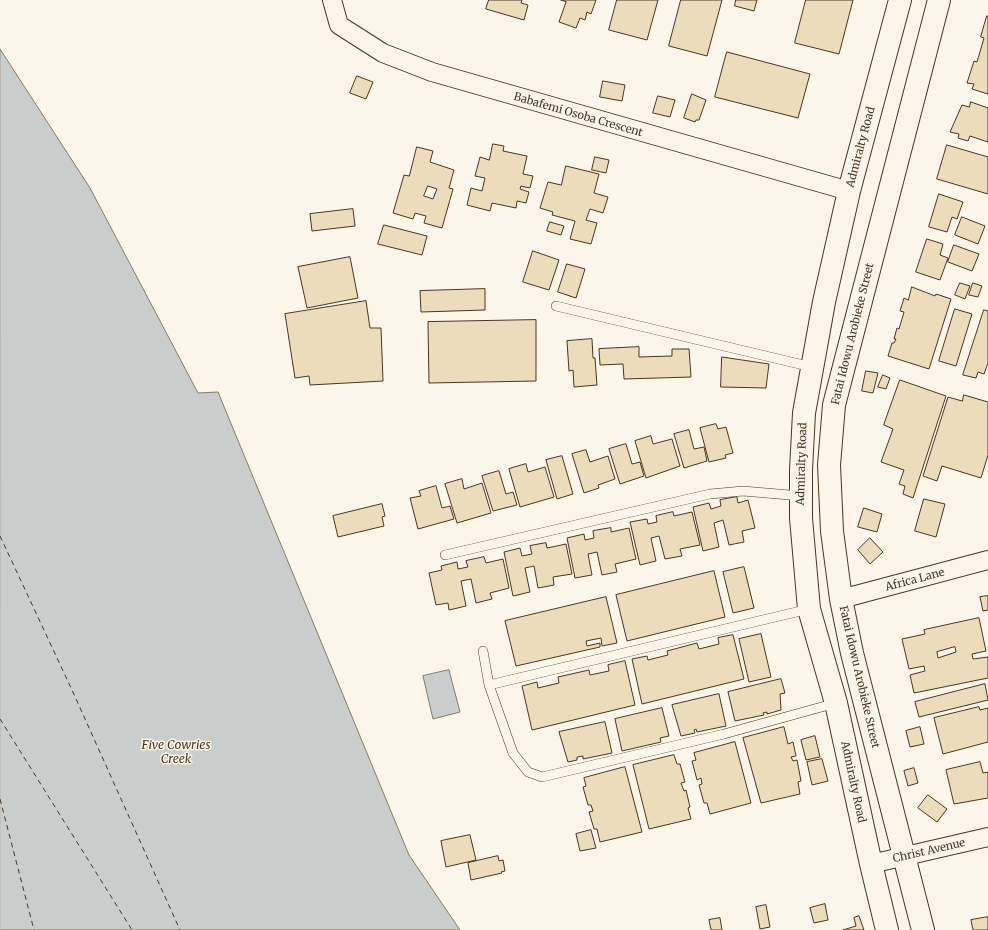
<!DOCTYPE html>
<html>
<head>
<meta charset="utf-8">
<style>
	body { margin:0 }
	canvas { display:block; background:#fbf6e9 }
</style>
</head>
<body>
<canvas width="988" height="930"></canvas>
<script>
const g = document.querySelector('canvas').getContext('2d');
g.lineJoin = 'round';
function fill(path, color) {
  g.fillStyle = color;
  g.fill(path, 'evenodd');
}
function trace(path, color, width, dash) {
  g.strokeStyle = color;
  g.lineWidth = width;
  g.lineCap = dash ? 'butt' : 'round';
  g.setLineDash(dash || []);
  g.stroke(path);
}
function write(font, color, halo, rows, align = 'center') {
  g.font = font + ' Merriweather,serif';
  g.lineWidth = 3;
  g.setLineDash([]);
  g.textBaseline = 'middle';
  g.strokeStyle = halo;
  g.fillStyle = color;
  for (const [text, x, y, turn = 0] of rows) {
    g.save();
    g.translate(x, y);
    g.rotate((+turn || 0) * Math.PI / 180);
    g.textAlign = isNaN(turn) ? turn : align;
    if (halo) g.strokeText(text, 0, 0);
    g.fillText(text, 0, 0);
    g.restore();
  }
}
const water = new Path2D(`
	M0,49L90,188L198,393L218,392L409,855L460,930H0Z
	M449,670L460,712L433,719L423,676Z`);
const ferry = new Path2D(`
	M0,536L72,690L180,930
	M0,719L132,930
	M0,799L34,930`);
const building = new Path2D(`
	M489,0H522L521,3L528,5L524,20L486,9Z
	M561,0H596L591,14L587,12L585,20L580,18L576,28L559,22L566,2Z
	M617,0H658L647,40L609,30Z
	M681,0H722L707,56L669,46Z
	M736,0H757L754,11L735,6Z
	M806,0H853L839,54L795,43Z
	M987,16H988V94L972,89L974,84L967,83L974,61L977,62L984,38L981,37Z
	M727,52L810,74L798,118L715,97Z
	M357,76L373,82L366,99L350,93Z
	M603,81L625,85L622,101L600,97Z
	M692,94L706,100L699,120H696L695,122L684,118Z
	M658,96L675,100L670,117L653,113Z
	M971,102L988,108V142L970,136L968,141L958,138L959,134L950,132L962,105L969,107Z
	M493,144L504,146L503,151L527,156L523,174L533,176L530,188L521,186L520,189L529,192L526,203L517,201L516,208L492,203L490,211L467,205L471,188L482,191L485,178L475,176L480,157L489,160Z
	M947,145L988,157V194L937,179Z
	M417,147L433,151L430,162L454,170L449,188L453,189L442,228L424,223L426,216L415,213L413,219L393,213L404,175L409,176ZM428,186L437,189L433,199L424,196Z
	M595,157L609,160L606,173L592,170Z
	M566,166L599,174L594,193L608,197L603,213L590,209L586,220L597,223L591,244L570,239L575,221L552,215L553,212L540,208L548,182L561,185Z
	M939,194L963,202L957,219L952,217L947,232L929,227Z
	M353,209L355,226L312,231L310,214Z
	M962,217L985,226L978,244L955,235Z
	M550,222L564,226L561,235L547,231Z
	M384,225L427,236L422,255L378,244Z
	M927,239L943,244L940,255L948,258L940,280L916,272Z
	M954,245L979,254L972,271L948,262Z
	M533,251L559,260L549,290L523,282Z
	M350,257L358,298L307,308L298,267Z
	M567,264L585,269L576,298L558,292Z
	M960,283L970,286L965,299L955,295Z
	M973,283L982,286L978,297L969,295Z
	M912,287L935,296L936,294L951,299L929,369L888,356L892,343H894L896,339H894L897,328L899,329L904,312L900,311L904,298L908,300Z
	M485,289V310L421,312L420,291Z
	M366,301L370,328H381L383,381L310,385L309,376L295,378L285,314Z
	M955,309L972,314L956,366L939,361Z
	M984,310L988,311V363L984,374L978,372L976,378L963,375Z
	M536,320V381L429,383L428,322Z
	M592,339L593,358H595L597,385L574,387L573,370L569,371L567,341Z
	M639,347V357L672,356V349H689L691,377L624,379L623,364L600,365L599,349Z
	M722,357L769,364L766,388L721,387Z
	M866,371L878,373L873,393L862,391Z
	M883,375L890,378L886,389L878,387Z
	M900,380L946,396L913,498L903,494L905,486L899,484L904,470L881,462L893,429L884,425Z
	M964,395L988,402V455L981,478L942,466L937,481L923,476L948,397L962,401Z
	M716,424L718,429L726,427L733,453L725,455L726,458L709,462L700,428Z
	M689,430L694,449L704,447L707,461L684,468L674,434Z
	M651,436L653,444L672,439L680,466L646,478L635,441Z
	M626,444L632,464L640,462L644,476L620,484L609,449Z
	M586,450L590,462L608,456L615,479L598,485L599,488L584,493L572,454Z
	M562,456L573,494L557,499L546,460Z
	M526,464L528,472L545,467L554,497L520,507L509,469Z
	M499,471L506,494L513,492L517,505L493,511L482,476Z
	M462,479L464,489L482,483L491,513L457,523L445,484Z
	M436,486L442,508L450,506L454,519L418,529L410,498L421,496L419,491Z
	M737,497L738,503L748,500L755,528L742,531L744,542L729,545L723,520L714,523L719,547L703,551L693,507L709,503L711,509L721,506L720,500Z
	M924,499L945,504L936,537L915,531Z
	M382,504L385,516L382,517L384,526L338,537L333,516Z
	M864,508L882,514L877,532L858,527Z
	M673,512L674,516L692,512L700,545L680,549L682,556L665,559L659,536L651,538L656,561L640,565L630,522L647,519L648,524L657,522L656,516Z
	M611,528V532L629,528L636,559L615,564L617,572L602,575L597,552L588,554L592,575L575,578L567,538L584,534L585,540L594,538L593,531Z
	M870,538L883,552L870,564L858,550Z
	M546,543L547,548L566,544L572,574L553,577L554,585L538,588L534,566L525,568L530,592L513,596L504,552L520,548L522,556L532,554L530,546Z
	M484,557L486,563L503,559L509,588L490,593L492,599L476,603L471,579L461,581L466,606L449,610L448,603L436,605L429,573L442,570L441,566L457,562L458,569L468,567L466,561Z
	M744,567L754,608L733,613L723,572Z
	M714,571L725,617L627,641L616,595Z
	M988,596V610L983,611L980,597Z
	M606,597L617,643L602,646L601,638L586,641L587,646L600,643V647L516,666L505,621Z
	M979,618L986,651L972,654L973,659L988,657V678L914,693L910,675L925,671L924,666L909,669L902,639L925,634L924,630ZM955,647L956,652L938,658L937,652Z
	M761,634L771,677L749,682L739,639Z
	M733,635L744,679L642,704L632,659L647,656L648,660L668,655L667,651L697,643L699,649L719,644L718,638Z
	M625,661L635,705L532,730L522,686L537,682L538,688L559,683L558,677L589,670L590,675L609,671L608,665Z
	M781,679L785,693L780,694L781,710L767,714V712L763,713L764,715L735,721L728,692Z
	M985,684L988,700L919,717L915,702Z
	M719,694L726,726L697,732L696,729L694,730L695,733L681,736L672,705Z
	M979,707L980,710L988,708V742L943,754L934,718Z
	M662,708L669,736L660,738L661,742L622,751L615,719Z
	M605,722L612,753L583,759V756L577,757V760L568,762L559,732Z
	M784,727L788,744L793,742L796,756L791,757L793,761L797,760L801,781L798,782L800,794L761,803L743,738Z
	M920,727L924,744L910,747L906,731Z
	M815,736L820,757L806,760L801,740Z
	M735,742L751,803L710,814L707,803H704L699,785L702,784L701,778L697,780L692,761L696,760L694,753Z
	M674,755L677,764H680L685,782L681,783L684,791L686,790L690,807L688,808L691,819L649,829L633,765Z
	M822,759L828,781L812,785L807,762Z
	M980,762L983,773L988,772V798L954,804L946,770Z
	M625,767L642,832L600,842L597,829H594L589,812L593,811L591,805H588L583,787L586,786L584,778Z
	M914,768L918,783L908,786L904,771Z
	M928,795L947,809L937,822L918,808Z
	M591,830L596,848L580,851L576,834Z
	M470,835L476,860L446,867L441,841Z
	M498,856L499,861L503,860L505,871L501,872L502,873L471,880L468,863Z
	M825,904L828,920L814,923L810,908Z
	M766,905L770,927L760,929L756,907Z
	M859,916L864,930H843L856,926L854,918Z
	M988,917V930H973L971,920Z
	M720,918L722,930H711L709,920Z`);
const service = new Path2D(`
	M556,306L812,367
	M445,555L710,494L743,491L801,496
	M483,651L489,685L513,753L528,772L542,777L724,734L836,703
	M489,685L809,609`);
const minor = new Path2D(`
	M332,0L339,25L383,53L432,72L849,191
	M841,599L988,560
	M871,864L988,837`);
const tertiary = new Path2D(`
	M887,930L871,864L836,703L809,609L801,518V470L804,413L824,302L849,191L900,0
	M923,930L852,653L841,599L832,531L829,465L834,405L939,0`);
const streetNames = [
	["Babafemi Osoba Crescent",578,115,16],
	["Admiralty Road",861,147,-75],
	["Fatai Idowu Arobieke Street",853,334,-76],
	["Admiralty Road",802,464,-88],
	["Africa Lane",915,580,-15],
	["Fatai Idowu Arobieke Street",859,677,77],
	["Admiralty Road",853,782,78],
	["Christ Avenue",929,851,-13]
];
const waterNames = [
	["Five Cowries",176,746],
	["Creek",176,760]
];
fill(water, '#c9cecd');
trace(water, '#887966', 1);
trace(ferry, '#4a3520', 1, [5, 4]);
fill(building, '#ecdcbc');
trace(building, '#4a3520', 1);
trace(service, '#4a3520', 10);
trace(minor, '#4a3520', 20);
trace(tertiary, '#4a3520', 24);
trace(service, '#fbf6e9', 9);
trace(minor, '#fbf6e9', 18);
trace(tertiary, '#fbf6e9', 22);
write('11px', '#4a3520', '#fbf6e9', streetNames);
write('italic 12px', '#4a3520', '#fbf6e9', waterNames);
</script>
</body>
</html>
